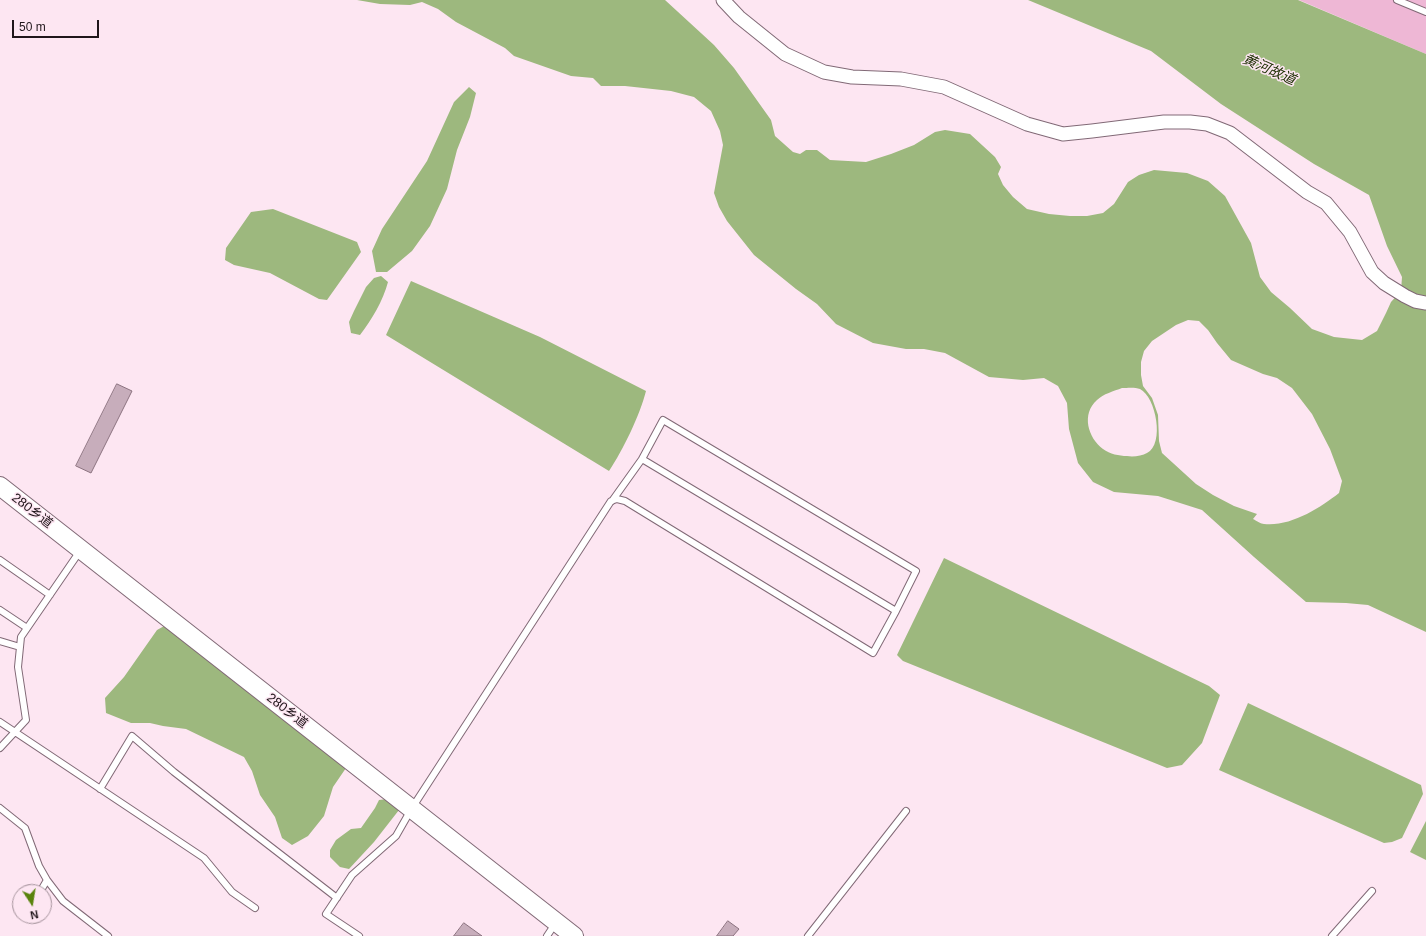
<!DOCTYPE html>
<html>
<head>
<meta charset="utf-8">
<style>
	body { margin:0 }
	#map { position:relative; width:1426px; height:936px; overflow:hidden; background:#fde6f2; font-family:Arial,sans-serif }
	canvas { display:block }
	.north { position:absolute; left:12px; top:884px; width:40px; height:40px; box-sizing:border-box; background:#fde6f2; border:1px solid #a5939c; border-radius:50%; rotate:168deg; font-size:11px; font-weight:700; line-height:16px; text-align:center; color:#20161b }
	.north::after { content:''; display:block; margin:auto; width:14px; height:18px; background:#59830c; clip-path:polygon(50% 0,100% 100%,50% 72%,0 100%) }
	.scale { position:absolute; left:12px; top:20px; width:87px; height:18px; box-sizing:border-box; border:2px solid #20161b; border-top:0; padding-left:5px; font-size:12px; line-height:14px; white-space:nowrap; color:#20161b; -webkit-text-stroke:3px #fde6f2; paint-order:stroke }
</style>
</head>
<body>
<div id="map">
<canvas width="1426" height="936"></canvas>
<div class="north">N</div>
<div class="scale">50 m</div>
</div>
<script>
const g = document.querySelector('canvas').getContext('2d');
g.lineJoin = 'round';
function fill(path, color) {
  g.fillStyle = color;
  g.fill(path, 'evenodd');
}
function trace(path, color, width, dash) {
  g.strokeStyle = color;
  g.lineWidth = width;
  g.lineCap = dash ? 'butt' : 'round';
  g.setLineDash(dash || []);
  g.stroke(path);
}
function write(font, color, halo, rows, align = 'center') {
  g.font = font + ' Arial,"Noto Sans SC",sans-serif';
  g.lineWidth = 3;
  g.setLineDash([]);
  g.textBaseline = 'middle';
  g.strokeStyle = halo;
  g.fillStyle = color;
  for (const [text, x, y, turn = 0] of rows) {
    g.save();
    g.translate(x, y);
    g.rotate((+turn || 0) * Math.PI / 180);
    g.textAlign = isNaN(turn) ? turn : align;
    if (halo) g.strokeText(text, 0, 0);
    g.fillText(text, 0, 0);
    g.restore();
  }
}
const green = new Path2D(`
	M1299,0H1426V54Z`);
const water = new Path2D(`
	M357,0H665L714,45L734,68L771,120L775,136L793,152L800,154L806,150H817L830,160L866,162L891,154L914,145L935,132L945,130L970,134L995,157L1001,167L998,174L1003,185L1013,197L1027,209L1049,214L1070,216H1087L1103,213L1114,204L1128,182L1139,175L1154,170L1187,173L1208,181L1225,196L1251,243L1260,277L1271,292L1290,308L1312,329L1334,337L1362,340L1377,331L1386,313L1391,302L1401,291L1402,277L1387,246L1369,195L1314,164L1221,104L1151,51L1028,0H1298L1426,54V632L1368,605L1346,603L1306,602L1254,557L1202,510L1158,496L1114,492L1093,482L1078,463L1069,429L1067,403L1058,386L1044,378L1023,380L989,377L945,353L924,349H906L873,343L836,324L817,304L796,289L754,255L727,221L719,207L714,193L723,145L720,131L711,111L694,97L671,91L625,86H601L593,78L571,76L514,56L505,48L456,22L438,9L422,2L410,5L380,4ZM1188,320L1199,321L1208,330L1217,343L1231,360L1263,374L1277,378L1292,388L1312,414L1330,449L1342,481L1339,493C1320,508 1290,527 1264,524C1261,524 1257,521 1253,519L1257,514L1234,506L1213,495L1196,484L1162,453L1159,441L1158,415L1152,398L1143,386L1141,375V362L1144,351L1152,341L1176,325ZM1122,388C1127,388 1135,387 1140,389C1156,397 1165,444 1147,453C1142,456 1133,457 1127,456C1119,456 1110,454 1103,449C1088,438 1081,414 1097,400C1103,394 1114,391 1122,388Z
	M469,87L476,93L470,117L457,150L447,189L430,226L412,251L387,272H376L372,251L382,229L427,161L454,102Z
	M273,209L357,242L361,252L327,300L319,299L270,273L234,265L225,260L226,248L251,212Z
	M381,276L388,282C383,301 372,319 360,335L351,333L349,322L354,311L366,287L374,278Z
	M411,281L540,337L646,391C640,415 623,450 609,471L386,335Z
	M944,558L1209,686L1220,695L1202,743L1182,765L1167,768L903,661L897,655Z
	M166,625L346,768L333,787L324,816L308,836L292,845L282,838L275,817L260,795L252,771L244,757L186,729L163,726L150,723H131L106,713L105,698L124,677L157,630Z
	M1248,703L1421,785L1423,794L1402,838L1392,842L1384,843L1219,770Z
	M387,799L395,804L399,810L374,842L349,869L340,867L330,857V850L336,840L351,829L361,828L375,808L379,800Z
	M1426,821V860L1410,852Z`);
const building = new Path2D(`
	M117,384L132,391L91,473L76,466Z
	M728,921L739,929L733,936H717Z
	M464,923L482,936H454Z`);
const lane = new Path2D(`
	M1397,0L1426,12
	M612,501L642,459L896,611
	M0,560L50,595
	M0,610L27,628
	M0,641L20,647
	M0,722L204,858L232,892L255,908
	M0,748L26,720L18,667L21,637L80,551
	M100,789L132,736L174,772L337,898
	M0,808L25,828L39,866L47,880L40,892
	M47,880L63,901L108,936
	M359,936L326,914L352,875L396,836L412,808L611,501L617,499L625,501L873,653L896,611L916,571L663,420L642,459
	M547,936L555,924
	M808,936L906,811
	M1332,936L1372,891`);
const street = new Path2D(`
	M723,0L739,17L785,54L824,72L852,77L901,79L944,87L1027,124L1063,134L1092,131L1164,122H1190L1207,124L1230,133L1307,192L1326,203L1350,232L1372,272L1384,283L1405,296L1415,301L1426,303`);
const secondary = new Path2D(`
	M0,486L574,936`);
const streetNames = [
	["280乡道",32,511,38],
	["280乡道",287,711,38]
];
const waterNames = [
	["黄河故道",1269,70,24]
];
fill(green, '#eeb7d5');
fill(water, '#9db87e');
fill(building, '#c7adbb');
trace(building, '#8b727f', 1);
trace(lane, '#816976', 8);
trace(street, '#816976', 15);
trace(secondary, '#816976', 20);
trace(lane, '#fff', 6);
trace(street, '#fff', 13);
trace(secondary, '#fff', 18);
write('13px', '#20161b', '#fde6f2', streetNames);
write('italic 14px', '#223308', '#fde6f2', waterNames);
</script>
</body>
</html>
